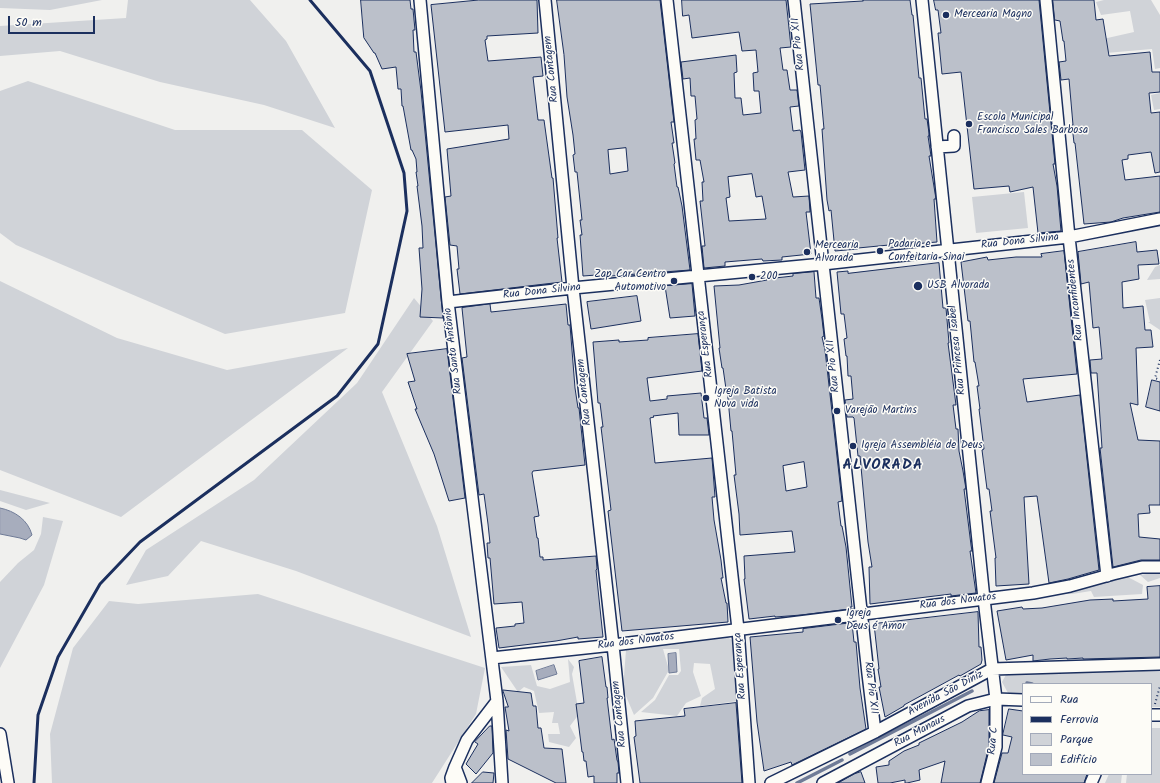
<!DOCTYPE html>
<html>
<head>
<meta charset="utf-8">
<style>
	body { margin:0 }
	#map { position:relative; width:1160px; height:783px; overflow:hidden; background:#f0f0ee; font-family:Kalam,sans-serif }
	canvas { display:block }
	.legend { position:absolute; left:1022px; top:683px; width:130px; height:92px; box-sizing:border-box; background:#fdfcf7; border:1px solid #a3aaba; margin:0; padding:5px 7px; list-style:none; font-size:12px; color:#1b2f5e }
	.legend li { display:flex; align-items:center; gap:8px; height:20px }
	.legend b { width:20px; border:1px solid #a3aaba }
	.scale { position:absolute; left:8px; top:16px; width:87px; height:18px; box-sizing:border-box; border:2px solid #1b2f5e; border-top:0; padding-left:5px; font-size:12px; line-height:14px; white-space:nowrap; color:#1b2f5e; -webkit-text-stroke:3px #fdfcf7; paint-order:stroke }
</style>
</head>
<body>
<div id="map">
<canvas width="1160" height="783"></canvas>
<ul class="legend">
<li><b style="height:5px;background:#fdfcf7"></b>Rua</li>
<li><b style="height:5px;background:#1b2f5e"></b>Ferrovia</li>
<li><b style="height:11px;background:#d0d3d8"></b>Parque</li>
<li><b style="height:11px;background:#bbc0ca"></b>Edifício</li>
</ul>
<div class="scale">50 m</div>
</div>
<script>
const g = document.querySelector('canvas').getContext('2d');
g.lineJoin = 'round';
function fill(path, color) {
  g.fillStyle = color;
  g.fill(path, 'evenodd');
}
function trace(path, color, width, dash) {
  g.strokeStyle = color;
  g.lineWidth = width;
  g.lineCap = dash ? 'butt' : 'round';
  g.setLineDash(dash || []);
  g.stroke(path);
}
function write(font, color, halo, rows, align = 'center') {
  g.font = font + ' Kalam,sans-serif';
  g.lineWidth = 3;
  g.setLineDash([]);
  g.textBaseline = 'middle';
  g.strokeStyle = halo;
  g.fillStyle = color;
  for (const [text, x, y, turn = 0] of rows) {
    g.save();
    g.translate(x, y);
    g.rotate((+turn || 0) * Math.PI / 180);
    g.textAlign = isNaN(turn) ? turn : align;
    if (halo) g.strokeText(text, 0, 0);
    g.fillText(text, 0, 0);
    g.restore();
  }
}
const green = new Path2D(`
	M0,0H102L50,10L0,8Z
	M128,0H250L286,41L335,128L264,105L160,82L60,51L0,56V26L126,18Z
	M1104,0H1151L1160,15V68L1155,69L1152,49L1106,53L1103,39L1134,32L1130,11L1101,15L1096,2Z
	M28,81L175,130H302L372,190L345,313L225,334L16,245L0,233V91Z
	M1160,93V109L1154,110L1151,95Z
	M1024,192L1028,228L976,233L972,197Z
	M1160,265V279L1147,280L1155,267Z
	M0,281L117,338L227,370L348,348L121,517L0,470Z
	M414,298L433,321L382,392L437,526L471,637L296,571L201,541L168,576L126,585L146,550L254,480L357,383Z
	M1160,298V330L1148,322H1150L1145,300Z
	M0,490L50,503L26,510L0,501Z
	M43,517L63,521L44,585L0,668V582L18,563L34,550L41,534Z
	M1160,572V578L1148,582L1140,575Z
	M1124,575L1143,585L1142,594L1094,597L1091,591L1072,594L1058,593Z
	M258,594L485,668L476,714L432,783H52L50,734L73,648L109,601L138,604Z
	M727,637L735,642L738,701L700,706L702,698L715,689L710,664L694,663L693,672L701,696L686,703L677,716L641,712L655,700L669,675H678L681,671L679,649H663L669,670L653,698L634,715L623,689L626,650Z
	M568,659L574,667L572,674L579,714L570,726L576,738L569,747L549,742L548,734H560L558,723H552L554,712L539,713L534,691L524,687L518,692L501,667L531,665L537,686L550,689L570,682Z
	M1063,670H1160V707H1151V684H1023V694L1008,693L1002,682L1007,673Z
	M1151,728H1160V783H1126L1127,774H1151Z
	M1109,774H1122L1121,783H1105Z`);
const water = new Path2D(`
	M0,508C15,511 28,520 32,535L26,540L20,538L0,534Z
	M676,653L677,672L669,673L668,654Z
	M554,665L557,674L538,680L536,671Z`);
const stream = new Path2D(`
	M1027,683L1032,684
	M850,754L972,691
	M797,783L842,760`);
const building = new Path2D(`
	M361,0H410L411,9H413L415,30H413L414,52H416L421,91L443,318L420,317L422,289L419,248H423L422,226L417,186H418L416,172H417L416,159L412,150H411L403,106H402L401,89H398L396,67L382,69L375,53H374L364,38Z
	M479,0H537L538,33L487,36V39L485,40L488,61L541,57L543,76L533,77L538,120H544L552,178H553L558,238H557L562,282L460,294L457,269H459L457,246L450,245L445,197L451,196L447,149L509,139L508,125L445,132L431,5Z
	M557,0H660L674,122H671L674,143H672L675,163L674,164L677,187H678L682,206L690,270L611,276L610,274L583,276L580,235H582L580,220H582L577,172H575L573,155L575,154L573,135L567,97L564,55ZM626,148L628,171L610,174L608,150Z
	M682,0H786L791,47L780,48L783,70H787L790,90H797L799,106L790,107L793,131L800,130L801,132L805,170L788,172L793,197L809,196L810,212H806L811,254L782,257V260L763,261L762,259L725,262V266L704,268L702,246H705L700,201H703L702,182H704L700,160H696L694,139H696L695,120L697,119L695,96H691L690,78L683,79L681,62L736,55L737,72L734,73L735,98H741L743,115L761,113L759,91H754L753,73L758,72L756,50L742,51L739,32L692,38L689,15L683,16ZM752,174L756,197L762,196L766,219L729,221L726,198L730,197L728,177Z
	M863,0H910L912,15H913L919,78H921L925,119H927L929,133V136H928L931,156H929L936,199H934L937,242L913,244V246L889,248V245L858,248V249L835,251L831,210L829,211L827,200L822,129H824L820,85H818L810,4L863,1Z
	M934,0H1039L1055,164H1053L1057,186L1061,231L1038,233L1033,187L1010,192L1009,186L974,189L961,72L942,74L938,33H941L938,10H936Z
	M1053,0H1094L1096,20L1103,19L1109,56L1150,52L1152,72H1160V92L1149,93L1151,113L1160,112V172L1155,173L1151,152L1128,155V159L1122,160L1125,180L1160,176V212L1123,218L1111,222L1084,224L1075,143H1074L1072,125H1073L1069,79L1061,80L1059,62L1066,61L1064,41H1063L1060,21L1055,20Z
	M1136,242L1137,252L1157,250L1159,264L1138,265L1139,279L1122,282L1123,308L1143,306L1145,330H1151L1153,347L1136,348L1138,405L1130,403L1138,440L1160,441V505H1149L1150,513L1138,514L1139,537L1160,539V560H1141L1113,567L1100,448H1102L1097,373H1091L1090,360L1102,359L1099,327L1093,328L1089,282L1081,284L1078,252Z
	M1064,251L1077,374L1023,379L1027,402L1080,395L1099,570L1068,579L1049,583L1037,496L1024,497L1029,584L996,586L995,558H996L990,511H992L989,489H987L982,450L984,449L979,409H980L977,386H979L975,362H974L970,321H968L961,262L987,257L988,260L1016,257H1042L1041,254Z
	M939,263L943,308H946L949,343H948L956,405H953L956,429H958L959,451L963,471L966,489H964L971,545L972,551H970L976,593L951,596V594L870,604L869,567H872L868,542L860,456H858L854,418L853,417H847L845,400L853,399L851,376H848L847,356H846L844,339L847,338L844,314H841L837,272L848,271V273Z
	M814,272L816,298H819L822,319L824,336L822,337L825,350L842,501L838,502L841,526H842L846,547L852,607H850V609L801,615L775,617V616L749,619L744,579H745L744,556L795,552L792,531L740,535L739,514L734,475H736L732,431H731L727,388L726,389L723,368H722L719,348H720L714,286L739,285L767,280L766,279L793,276V274ZM804,462L807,487L786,491L783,466Z
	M692,284L695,316L670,318L665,286Z
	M637,296L641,321L591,329L587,302Z
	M490,304L491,312L566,304L568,325H570L575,388L578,408H579L585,465L533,471L532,473L539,516L534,517L537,538H538L540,557H543V560L596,556L597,569L596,570L603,637L578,639V637L556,641L499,648L496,628L515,626V624L524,623L522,602L494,604L490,558H488L487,543H490L488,524L484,494L479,495L462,358L467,357L462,308Z
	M698,334L702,371L647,378L650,401L667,399V396L701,393L704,418H707L709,435H679L678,413L653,416L654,417L650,418L655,463L712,458L715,497H712L714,520L721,560L723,578H721L726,603H727L728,622L622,631L608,511L611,510L601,427H603L600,403H598L593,342L619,340V342L648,340V338Z
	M447,349L465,498L449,501L434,454L415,409H417L408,382L415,381L407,354Z
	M1152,380L1160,382V411L1146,407Z
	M1160,586V657L1083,659V658L1067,659V658L1050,659L1033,661V655L1006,660L997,611L1022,607L1023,609L1042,608L1090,600L1113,599V601L1148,599L1147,587Z
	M978,612L979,647H981L982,660L981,664L960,676L959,675L904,705V706L885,717L879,687H881L878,669H879L874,624Z
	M852,623L854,642H856L860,688L866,729L792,765L791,762L764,771L757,722L750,637L803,632V629Z
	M602,657L606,687H607L608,698H607L612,740L614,739L617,760L618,762L619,773H617V783H594V776L588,777L586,761H584L583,752H582L576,704L584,703L579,661Z
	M503,690L531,693L533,706H536L538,728H541L544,748L562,749L566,783H556L508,759L506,730L509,731L505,707H508Z
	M736,703L742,783H640L634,737L636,736L635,721L685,716L684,709Z
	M1009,709L1023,711V774H1087L1084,783H994L1002,753H1008L1012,737L1003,735Z
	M989,710V746L980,783H941L945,761L919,770L920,780L907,783H905V780L890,783H878L876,767L889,765V761L904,751L919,745V743L962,722L979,711Z
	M490,726H492L493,753L476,774L466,764L478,744L475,742Z
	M483,772L494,773L493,783H472Z
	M861,772L865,783H838L854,774Z`);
const path = new Path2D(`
	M1160,360L1155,378L1160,380
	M1155,704L1160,686`);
const minor = new Path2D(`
	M420,0L448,302L497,701L467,740L455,767L451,778L452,783
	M545,0L573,288L613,645L627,783
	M667,0L738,629L749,783
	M794,0L868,674L875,732
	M922,0L984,599L996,699V747L987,783
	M1046,0L1069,237L1107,576
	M937,147L954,146V136
	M448,302L573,288L823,264L1069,237L1160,219
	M492,658L613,645L1033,593L1070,586L1113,574L1142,567H1160
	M497,701L502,783
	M1151,715H1160
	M0,734L8,783
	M455,767L461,783
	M771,783L875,732L992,669L1160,664
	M823,783L968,706L996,699L1023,700
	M1091,783L1095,774`);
const rail = new Path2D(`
	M34,783L38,715L58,657L100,584L140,542L337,396L378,344L407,211L404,173L370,71L310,0`);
const markers = [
	[946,15,4,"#1b2f5e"],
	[969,124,4,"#1b2f5e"],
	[880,251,4,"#1b2f5e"],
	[807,252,4,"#1b2f5e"],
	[752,277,4,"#1b2f5e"],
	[674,281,4,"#1b2f5e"],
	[918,286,5,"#1b2f5e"],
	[706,398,4,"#1b2f5e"],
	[837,411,4,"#1b2f5e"],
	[853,446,4,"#1b2f5e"],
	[838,620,4,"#1b2f5e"]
];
const poiNames = [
	["Mercearia Magno",954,15],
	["Escola Municipal",977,118],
	["Francisco Sales Barbosa",977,131],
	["Padaria e",888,245],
	["Confeitaria Sinai",888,258],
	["Mercearia",815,246],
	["Alvorada",815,259],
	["Zap Car Centro",666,275,"right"],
	["Automotivo",666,288,"right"],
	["200",760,277],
	["USB Alvorada",927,286],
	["Igreja Batista",714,392],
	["Nova vida",714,405],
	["Varejão Martins",845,411],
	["Igreja Assembléia de Deus",861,446],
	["Igreja",846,614],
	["Deus é Amor",846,627]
];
const streetNames = [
	["Rua Pio XII",799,44,-96],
	["Rua Contagem",552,69,-96],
	["Rua Dona Silvina",1020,242,-6],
	["Rua Dona Silvina",542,292,-6],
	["Rua Inconfidentes",1076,300,-96],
	["Rua Esperança",706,344,-97],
	["Rua Princesa Isabel",958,350,-96],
	["Rua Santo Antônio",454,351,-97],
	["Rua Pio XII",834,366,-96],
	["Rua Contagem",585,392,-96],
	["Rua dos Novatos",958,602,-7],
	["Rua dos Novatos",636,642,-7],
	["Rua Esperança",741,666,-94],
	["Rua Pio XII",870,688,83],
	["Avenida São Diniz",946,694,-28],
	["Rua Contagem",620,714,-96],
	["Rua Manaus",920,732,-28],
	["Rua C",994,741,-85]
];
const districtNames = [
	["ALVORADA",883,466]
];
fill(green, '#d0d3d8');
fill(water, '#a7adbd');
trace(water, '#6f7b97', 1);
trace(stream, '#6f7b97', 3.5);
fill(building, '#bbc0ca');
trace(building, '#1b2f5e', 1);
trace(minor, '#1b2f5e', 14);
trace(path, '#1b2f5e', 2, [1, 3]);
trace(minor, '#fdfcf7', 11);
trace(rail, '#1b2f5e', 3);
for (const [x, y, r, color] of markers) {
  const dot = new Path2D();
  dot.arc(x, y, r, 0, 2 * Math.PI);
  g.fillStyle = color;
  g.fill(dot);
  trace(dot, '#fdfcf7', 1.5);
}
write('11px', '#1b2f5e', '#fdfcf7', poiNames, 'left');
write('11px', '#1b2f5e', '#fdfcf7', streetNames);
g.letterSpacing = '1px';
write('bold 15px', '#1b2f5e', '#fdfcf7', districtNames);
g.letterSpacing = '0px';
</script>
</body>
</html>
